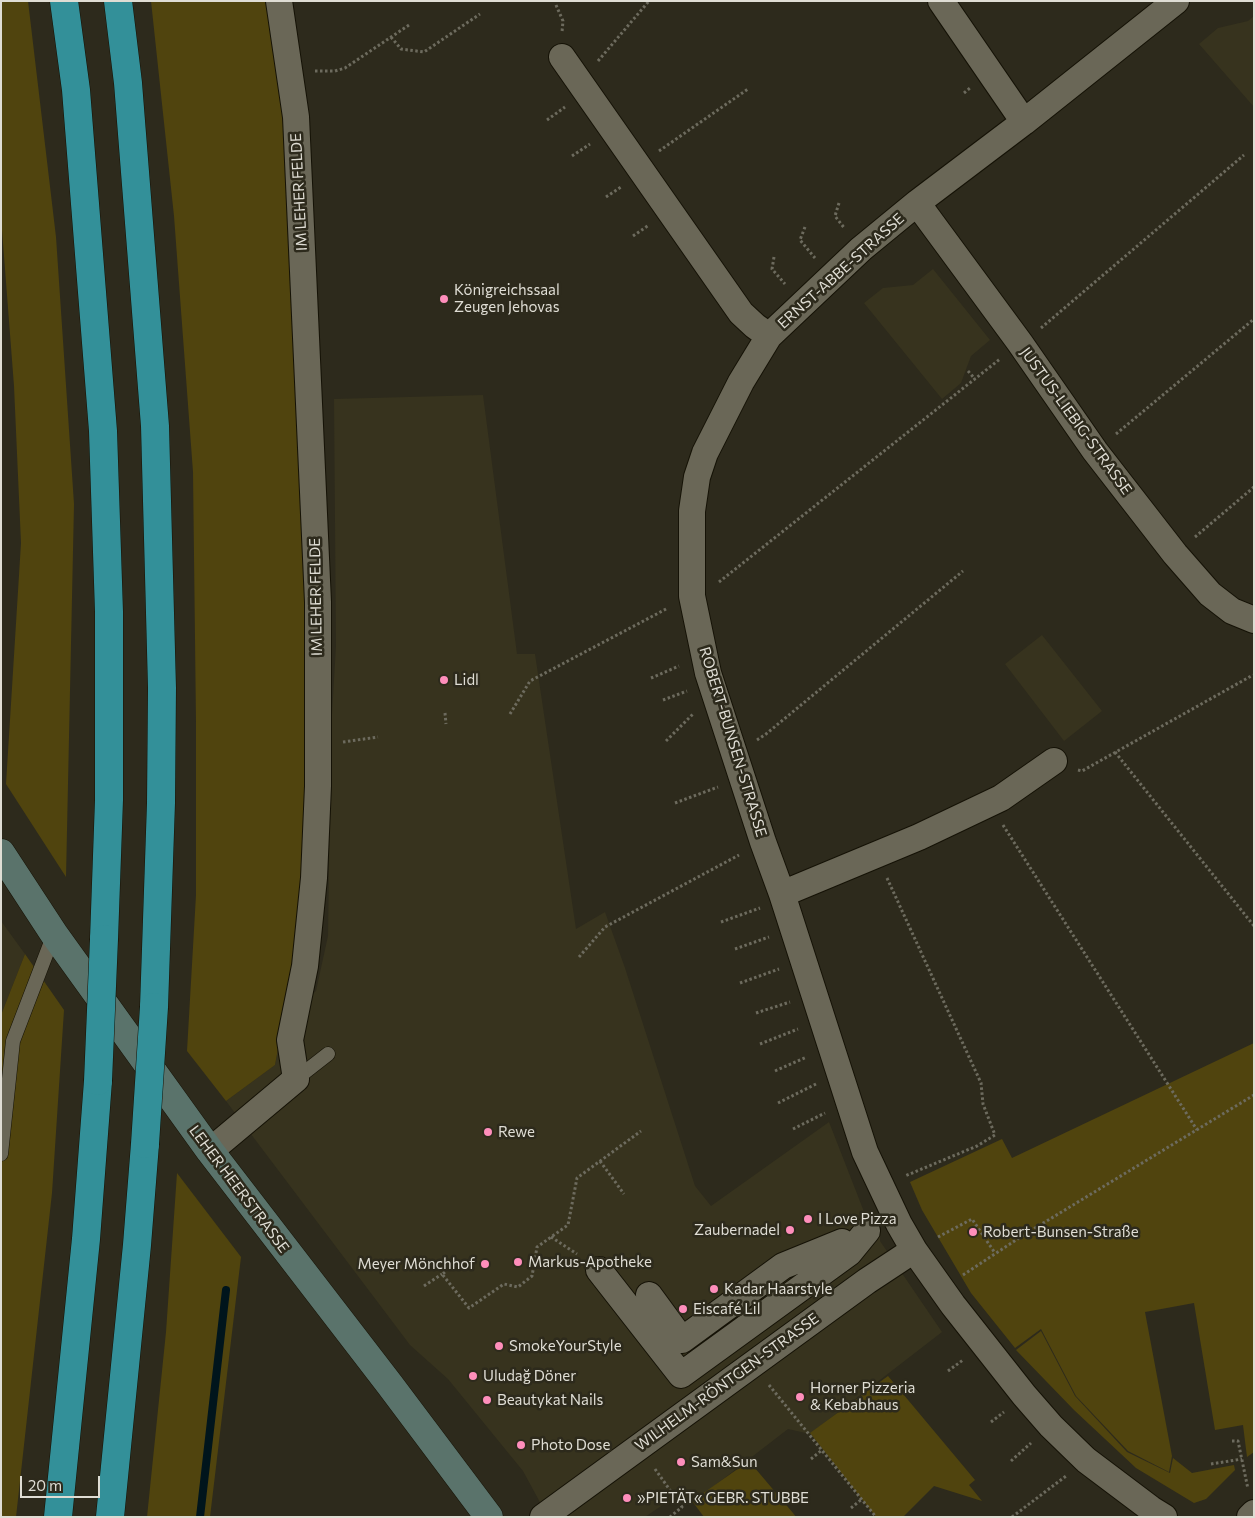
<!DOCTYPE html>
<html>
<head>
<meta charset="utf-8">
<style>
	body { margin:0 }
	#map { position:relative; width:1255px; height:1518px; overflow:hidden; background:#2d2a1c; font-family:Commissioner,sans-serif }
	canvas { display:block }
	.frame { position:absolute; inset:0; border:2px solid #dfddd4; pointer-events:none }
	.scale { position:absolute; left:20px; top:1476px; width:80px; height:22px; box-sizing:border-box; border:2px solid #dfddd4; border-top:0; padding-left:6px; font-size:15px; line-height:18px; white-space:nowrap; color:#dfddd4; -webkit-text-stroke:4px #2d2a1c; paint-order:stroke }
</style>
</head>
<body>
<div id="map">
<canvas width="1255" height="1518"></canvas>
<div class="frame"></div>
<div class="scale">20 m</div>
</div>
<script>
const g = document.querySelector('canvas').getContext('2d');
g.lineJoin = 'round';
function fill(path, color) {
  g.fillStyle = color;
  g.fill(path, 'evenodd');
}
function trace(path, color, width, dash) {
  g.strokeStyle = color;
  g.lineWidth = width;
  g.lineCap = dash ? 'butt' : 'round';
  g.setLineDash(dash || []);
  g.stroke(path);
}
function write(font, color, halo, rows, align = 'center') {
  g.font = font + ' Commissioner,sans-serif';
  g.lineWidth = 5;
  g.setLineDash([]);
  g.textBaseline = 'middle';
  g.strokeStyle = halo;
  g.fillStyle = color;
  for (const [text, x, y, turn = 0] of rows) {
    g.save();
    g.translate(x, y);
    g.rotate((+turn || 0) * Math.PI / 180);
    g.textAlign = isNaN(turn) ? turn : align;
    if (halo) g.strokeText(text, 0, 0);
    g.fillText(text, 0, 0);
    g.restore();
  }
}
const built = new Path2D(`
	M1254,16V107L1199,44L1218,28L1248,21Z
	M933,269L990,340L971,356L961,383L942,399L864,303L883,288L913,285Z
	M483,395L517,654H535L576,929L605,912L625,968L695,1186L711,1206L829,1122L870,1227L880,1228V1241L942,1332L810,1434L788,1429L692,1503L673,1498L645,1517H548L523,1471L448,1379L410,1345L226,1101L275,1065L283,1022L316,991L328,936L331,731L336,646L334,399Z
	M1042,635L1102,711L1064,741L1005,664Z
	M1,921L25,954L1,1015Z`);
const green = new Path2D(`
	M1,1H28L56,237L74,504L66,877L6,784L21,543L14,386L1,217Z
	M151,1H268L290,135L306,523L309,829L297,975L283,1022L275,1065L226,1101L187,1051L196,895V722L193,472L174,216Z
	M25,954L64,1010L52,1193L16,1517H1V1015Z
	M1254,1043V1452L1247,1457L1243,1425L1215,1430L1194,1303L1145,1312L1172,1456L1169,1472L1128,1451L1076,1396L1041,1329L1015,1348L971,1293L922,1210L910,1182L1002,1139L1012,1158Z
	M177,1173L241,1257L210,1517H147L166,1332Z
	M1041,1331L1075,1396L1127,1452L1170,1473L1173,1458L1192,1473L1234,1465L1235,1470L1206,1499L1194,1503L1136,1468L1074,1410L1016,1350Z
	M888,1376L975,1480L969,1485L982,1501L934,1486L903,1517H876L810,1433Z
	M749,1461L793,1513L796,1517H704L692,1501Z`);
const stream = new Path2D(`
	M200,1517L226,1290`);
const path = new Path2D(`
	M556,5L563,21L562,32
	M391,37L401,49L424,52L480,14
	M598,61L649,1
	M315,71H335L345,68L409,25
	M964,93L970,88
	M547,120L565,107
	M659,151L748,89
	M572,156L590,144
	M606,197L621,187
	M839,203L835,216L845,229
	M805,227L800,240L815,258
	M633,236L649,225
	M774,257L772,269L785,284
	M1041,328L1244,155
	M968,371L975,379
	M1116,434L1254,319
	M1195,537L1254,487
	M719,582L1000,359
	M651,678L679,666
	M663,700L687,691
	M445,713L446,724
	M510,714L530,681L668,608
	M757,740L766,734L963,571
	M666,741L693,714
	M343,742L378,737
	M1115,752L1254,926
	M1078,770L1082,771L1253,675
	M675,803L718,787
	M1003,825L1197,1130
	M887,878L981,1083L983,1104L995,1135L977,1146L905,1176
	M721,922L760,908
	M735,949L769,937
	M579,957L605,927L739,855
	M740,983L779,969
	M756,1013L790,1002
	M760,1044L798,1029
	M775,1071L807,1057
	M778,1103L816,1084
	M793,1129L825,1113
	M600,1161L624,1194
	M551,1237L577,1254
	M938,1237L972,1219L995,1253
	M445,1272L442,1274L469,1308L504,1284L518,1287L532,1276L537,1247L568,1225L577,1178L641,1131
	M963,1275L1022,1236L1254,1095
	M424,1286L442,1274
	M948,1371L963,1360
	M769,1385L876,1517
	M991,1422L1004,1412
	M1232,1441H1238L1248,1489
	M811,1459L822,1450
	M1011,1461L1031,1443
	M1211,1464L1242,1459
	M655,1469L682,1507L670,1517
	M851,1508L862,1499
	M1012,1517L1066,1476`);
const lane = new Path2D(`
	M296,1079L328,1054
	M1,1154L13,1041L54,934`);
const street = new Path2D(`
	M941,1L1024,122
	M562,57L741,313L755,326L769,336
	M917,203L1020,343L1095,451L1175,554L1210,594L1232,611L1254,620
	M782,894L919,837L1001,798L1054,761
	M210,1151L296,1079L290,1040L305,966L314,878L318,786V602L296,117L279,1
	M599,1270L681,1375L849,1253L867,1231
	M649,1295L682,1340L783,1266L842,1242
	M543,1517L867,1281L914,1250
	M1164,1517L1151,1509L1086,1460L1051,1426L1024,1395L953,1305L914,1250L899,1224L865,1152L782,894L763,842L708,673L692,596V511L697,477L705,453L741,382L769,336L861,249L917,203L1024,122L1176,1
	M1250,1517L1254,1513`);
const secondary = new Path2D(`
	M1,853L54,934L210,1151L390,1385L489,1517`);
const highway = new Path2D(`
	M64,1L76,90L103,431L109,612V800L104,939
	M118,1L128,83L155,426L162,688L161,803L154,1007
	M58,1517L86,1239L98,1081
	M110,1517L137,1245L145,1144`);
const highwayBridge = new Path2D(`
	M98,1081L104,939
	M145,1144L154,1007`);
const markers = [
	[444,299,5,"#fe8ebb"],
	[444,680,5,"#fe8ebb"],
	[488,1132,5,"#fe8ebb"],
	[808,1219,5,"#fe8ebb"],
	[790,1230,5,"#fe8ebb"],
	[973,1232,5,"#fe8ebb"],
	[518,1262,5,"#fe8ebb"],
	[485,1264,5,"#fe8ebb"],
	[714,1289,5,"#fe8ebb"],
	[683,1309,5,"#fe8ebb"],
	[499,1346,5,"#fe8ebb"],
	[473,1376,5,"#fe8ebb"],
	[800,1397,5,"#fe8ebb"],
	[487,1400,5,"#fe8ebb"],
	[521,1445,5,"#fe8ebb"],
	[681,1462,5,"#fe8ebb"],
	[627,1498,5,"#fe8ebb"]
];
const streetNames = [
	["IM LEHER FELDE",299,192,-93],
	["ERNST-ABBE-STRASSE",841,271,-42],
	["JUSTUS-LIEBIG-STRASSE",1076,421,54],
	["IM LEHER FELDE",316,597,-91],
	["ROBERT-BUNSEN-STRASSE",733,742,73],
	["LEHER HEERSTRASSE",239,1189,53],
	["WILHELM-RÖNTGEN-STRASSE",727,1382,-36]
];
const poiNames = [
	["Königreichssaal",454,290],
	["Zeugen Jehovas",454,307],
	["Lidl",454,680],
	["Rewe",498,1132],
	["I Love Pizza",818,1219],
	["Zaubernadel",780,1230,"right"],
	["Robert-Bunsen-Straße",983,1232],
	["Markus-Apotheke",528,1262],
	["Meyer Mönchhof",475,1264,"right"],
	["Kadar Haarstyle",724,1289],
	["Eiscafé Lil",693,1309],
	["SmokeYourStyle",509,1346],
	["Uludağ Döner",483,1376],
	["Horner Pizzeria",810,1388],
	["& Kebabhaus",810,1405],
	["Beautykat Nails",497,1400],
	["Photo Dose",531,1445],
	["Sam&Sun",691,1462],
	["»PIETÄT« GEBR. STUBBE",637,1498]
];
fill(built, '#37331e');
fill(green, '#50440e');
trace(stream, '#00151c', 8);
trace(lane, '#151206', 15);
trace(street, '#151206', 28);
trace(secondary, '#151206', 29);
trace(highway, '#151206', 29);
trace(path, '#6d6b5e', 3, [2.5, 2.5]);
trace(lane, '#6a6757', 14);
trace(street, '#6a6757', 26);
trace(secondary, '#5a736b', 28);
trace(highway, '#339099', 28);
trace(highwayBridge, '#151206', 29, []);
trace(highwayBridge, '#339099', 28);
for (const [x, y, r, color] of markers) {
  const dot = new Path2D();
  dot.arc(x, y, r, 0, 2 * Math.PI);
  g.fillStyle = color;
  g.fill(dot);
  trace(dot, '#2d2a1c', 2);
}
write('15px', '#dfddd4', '#2d2a1c', streetNames);
write('15px', '#dfddd4', '#2d2a1c', poiNames, 'left');
</script>
</body>
</html>
